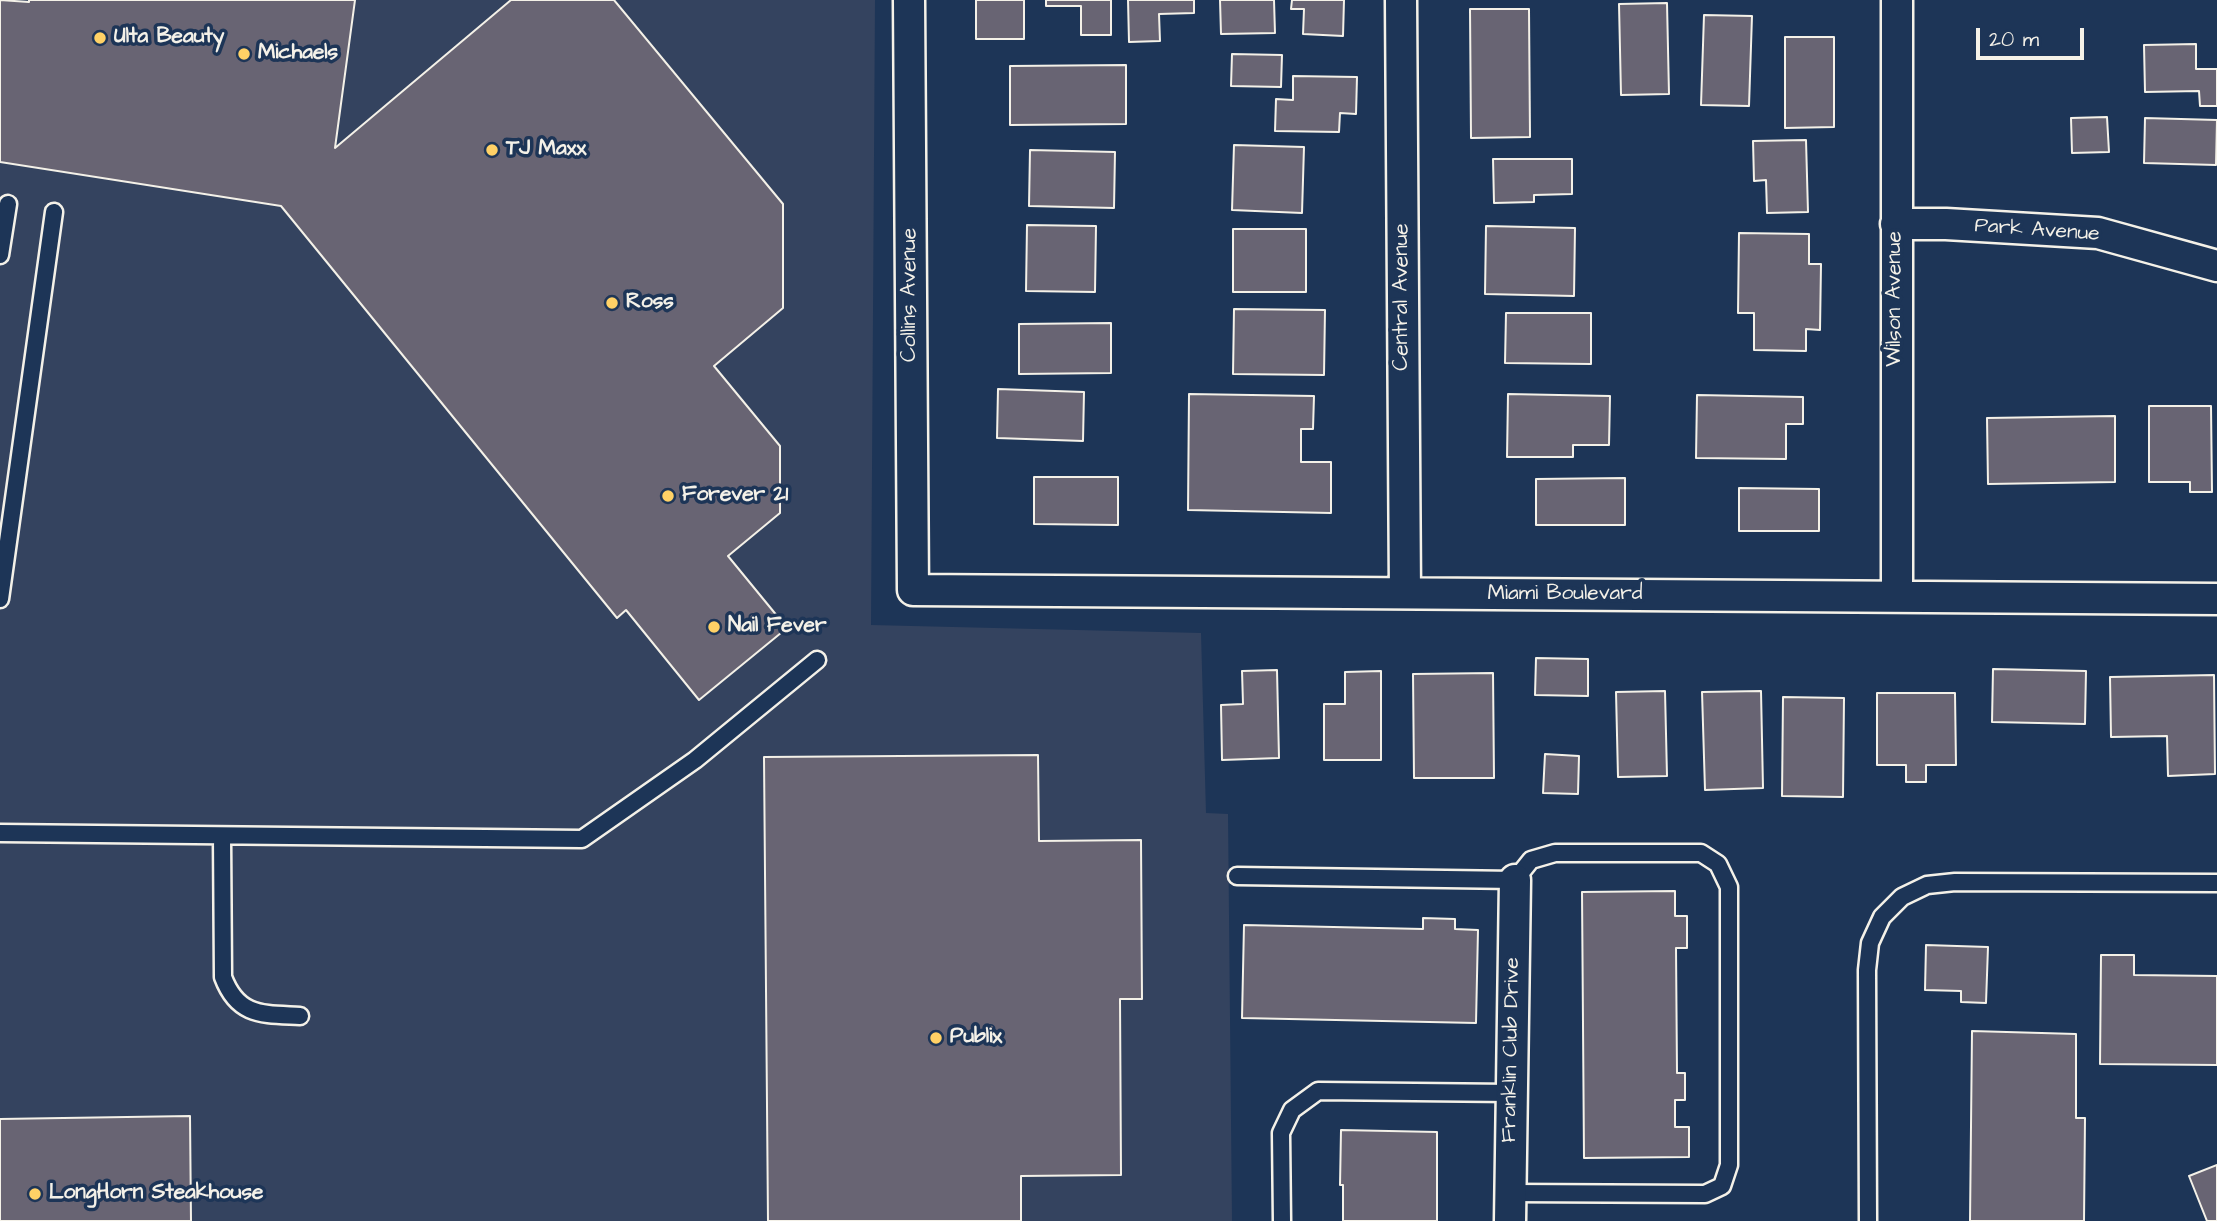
<!DOCTYPE html>
<html>
<head>
<meta charset="utf-8">
<style>
	body { margin:0 }
	#map { position:relative; width:2217px; height:1221px; overflow:hidden; background:#1d3557; font-family:"Architects Daughter",sans-serif }
	canvas { display:block }
	.scale { position:absolute; left:1976px; top:28px; width:108px; height:32px; box-sizing:border-box; border:4px solid #f4f1e8; border-top:0; padding-left:9px; font-size:21px; line-height:24px; white-space:nowrap; color:#f4f1e8; -webkit-text-stroke:5px #1d3557; paint-order:stroke }
</style>
</head>
<body>
<div id="map">
<canvas width="2217" height="1221"></canvas>
<div class="scale">20 m</div>
</div>
<script>
const g = document.querySelector('canvas').getContext('2d');
g.lineJoin = 'round';
function fill(path, color) {
  g.fillStyle = color;
  g.fill(path, 'evenodd');
}
function trace(path, color, width, dash) {
  g.strokeStyle = color;
  g.lineWidth = width;
  g.lineCap = dash ? 'butt' : 'round';
  g.setLineDash(dash || []);
  g.stroke(path);
}
function write(font, color, halo, rows, align = 'center') {
  g.font = font + ' "Architects Daughter",sans-serif';
  g.lineWidth = 7;
  g.setLineDash([]);
  g.textBaseline = 'middle';
  g.strokeStyle = halo;
  g.fillStyle = color;
  for (const [text, x, y, turn = 0] of rows) {
    g.save();
    g.translate(x, y);
    g.rotate((+turn || 0) * Math.PI / 180);
    g.textAlign = isNaN(turn) ? turn : align;
    if (halo) g.strokeText(text, 0, 0);
    g.fillText(text, 0, 0);
    g.restore();
  }
}
const built = new Path2D(`
	M0,0H875L871,625L1201,633L1206,813L1228,814L1232,1221H0Z`);
const building = new Path2D(`
	M0,0L29,2V0H355L335,148L511,0H614L783,204V308L714,366L780,446V513L728,556L787,628L699,700L626,610L617,618L281,206L0,162Z
	M976,0H1024V39H976Z
	M1046,0H1111V35H1081V6H1046Z
	M1128,0H1194V13L1159,14L1160,41L1129,42Z
	M1220,0H1274L1275,33L1221,34Z
	M1292,0H1344L1343,36L1303,34L1304,9H1291Z
	M1667,3L1669,94L1621,95L1619,4Z
	M1470,9H1529L1530,137L1471,138Z
	M1704,15L1752,16L1749,106L1701,105Z
	M1785,37H1834V127L1785,128Z
	M2196,44V69H2217V106H2200L2199,91L2145,92L2144,45Z
	M1232,54L1282,55L1281,87L1231,86Z
	M1126,65V124L1010,125V66Z
	M1293,76L1357,77L1356,114L1340,113L1339,132L1275,131L1276,99L1293,100Z
	M2107,117L2109,152L2072,153L2071,118Z
	M2145,118L2217,120L2216,165L2144,163Z
	M1806,140L1808,212L1767,213L1766,180L1754,181L1753,141Z
	M1234,145L1304,147L1302,213L1232,210Z
	M1030,150L1115,152L1114,208L1029,206Z
	M1493,159H1572V194L1534,195V202L1494,203Z
	M1027,225L1096,226L1095,292L1026,291Z
	M1486,226L1575,228L1574,296L1485,294Z
	M1233,229H1306V292H1233Z
	M1739,233L1809,234V264H1821L1820,330L1806,329V351L1754,350V313H1738Z
	M1234,309L1325,310L1324,375L1233,374Z
	M1506,313H1591V364L1505,363Z
	M1111,323V373L1019,374V324Z
	M998,389L1084,392L1083,441L997,438Z
	M1189,394L1314,396L1313,429H1301V462H1331V513L1188,510Z
	M1508,394L1610,396L1609,445H1573V457H1507Z
	M1697,395L1803,397V424H1786V459L1696,458Z
	M2149,406H2211L2212,492H2190V482H2149Z
	M2115,416V482L1988,484L1987,418Z
	M1034,477H1118V525L1034,524Z
	M1625,478V525H1536V479Z
	M1739,488L1819,489V531H1739Z
	M1536,658L1588,659V696L1535,695Z
	M1993,669L2086,671L2085,724L1992,722Z
	M1277,670L1279,758L1222,760L1221,705L1243,704L1242,671Z
	M1381,671V760H1324V704H1345V672Z
	M1493,673L1494,778H1414L1413,674Z
	M2214,675L2215,774L2168,776L2167,736L2111,737L2110,677Z
	M1665,691L1667,776L1618,777L1616,692Z
	M1761,691L1763,788L1705,790L1702,692Z
	M1877,693H1955L1956,765H1926V782H1906V765H1877Z
	M1783,697L1844,698L1843,797L1782,796Z
	M1545,754L1579,756L1578,794L1543,793Z
	M1038,755L1039,841L1141,840L1142,999H1120L1121,1175L1021,1176V1221H768L764,757Z
	M1675,891V916H1687V948H1676L1677,1073H1685V1100H1675V1127H1689V1157L1584,1158L1582,892Z
	M1423,918L1455,919V929L1478,930L1476,1023L1242,1018L1244,925L1423,929Z
	M1926,945L1988,947L1986,1003L1961,1002V991L1925,990Z
	M2101,955H2134V975L2217,976V1065L2100,1064Z
	M1972,1031L2076,1034V1118H2085L2084,1221H1970Z
	M190,1116L191,1221H0V1119Z
	M1341,1130L1437,1132V1221H1343V1185H1340Z
	M2217,1165V1221H2207L2189,1176Z`);
const service = new Path2D(`
	M0,255L8,204
	M0,599L54,212
	M0,833L582,839L695,760L817,660
	M222,837L223,977C238,1017 263,1014 300,1016
	M1237,876L1515,880L1531,860L1555,853H1701L1718,864L1729,887V1165L1722,1186L1705,1194L1510,1193
	M1282,1221L1281,1133L1292,1110L1318,1091L1511,1093
	M1868,1221L1867,970L1870,943L1882,917L1902,897L1927,885L1955,882L2217,883`);
const minor = new Path2D(`
	M909,0L913,590L2217,599
	M1401,0L1405,593
	M1897,0V597
	M1896,224H1946L2098,233L2217,266
	M1510,1221L1515,880`);
const markers = [
	[100,38,7,"#ffd166"],
	[244,54,7,"#ffd166"],
	[492,150,7,"#ffd166"],
	[612,303,7,"#ffd166"],
	[668,496,7,"#ffd166"],
	[714,627,7,"#ffd166"],
	[936,1038,7,"#ffd166"],
	[35,1194,7,"#ffd166"]
];
const poiNames = [
	["Ulta Beauty",114,38],
	["Michaels",258,54],
	["TJ Maxx",506,150],
	["Ross",626,303],
	["Forever 21",682,496],
	["Nail Fever",728,627],
	["Publix",950,1038],
	["LongHorn Steakhouse",49,1194]
];
const streetNames = [
	["Park Avenue",2037,231,4],
	["Collins Avenue",911,295,-90],
	["Central Avenue",1403,297,-90],
	["Wilson Avenue",1896,299,-90],
	["Miami Boulevard",1565,595],
	["Franklin Club Drive",1512,1050,-89]
];
fill(built, '#34435f');
fill(building, '#686473');
trace(building, '#f4f1e8', 2);
trace(service, '#f4f1e8', 21);
trace(minor, '#f4f1e8', 35);
trace(service, '#1d3557', 16);
trace(minor, '#1d3557', 30);
for (const [x, y, r, color] of markers) {
  const dot = new Path2D();
  dot.arc(x, y, r, 0, 2 * Math.PI);
  g.fillStyle = color;
  g.fill(dot);
  trace(dot, '#1d3557', 2.5);
}
write('bold 21px', '#f4f1e8', '#1d3557', poiNames, 'left');
write('21px', '#f4f1e8', '#1d3557', streetNames);
</script>
</body>
</html>
